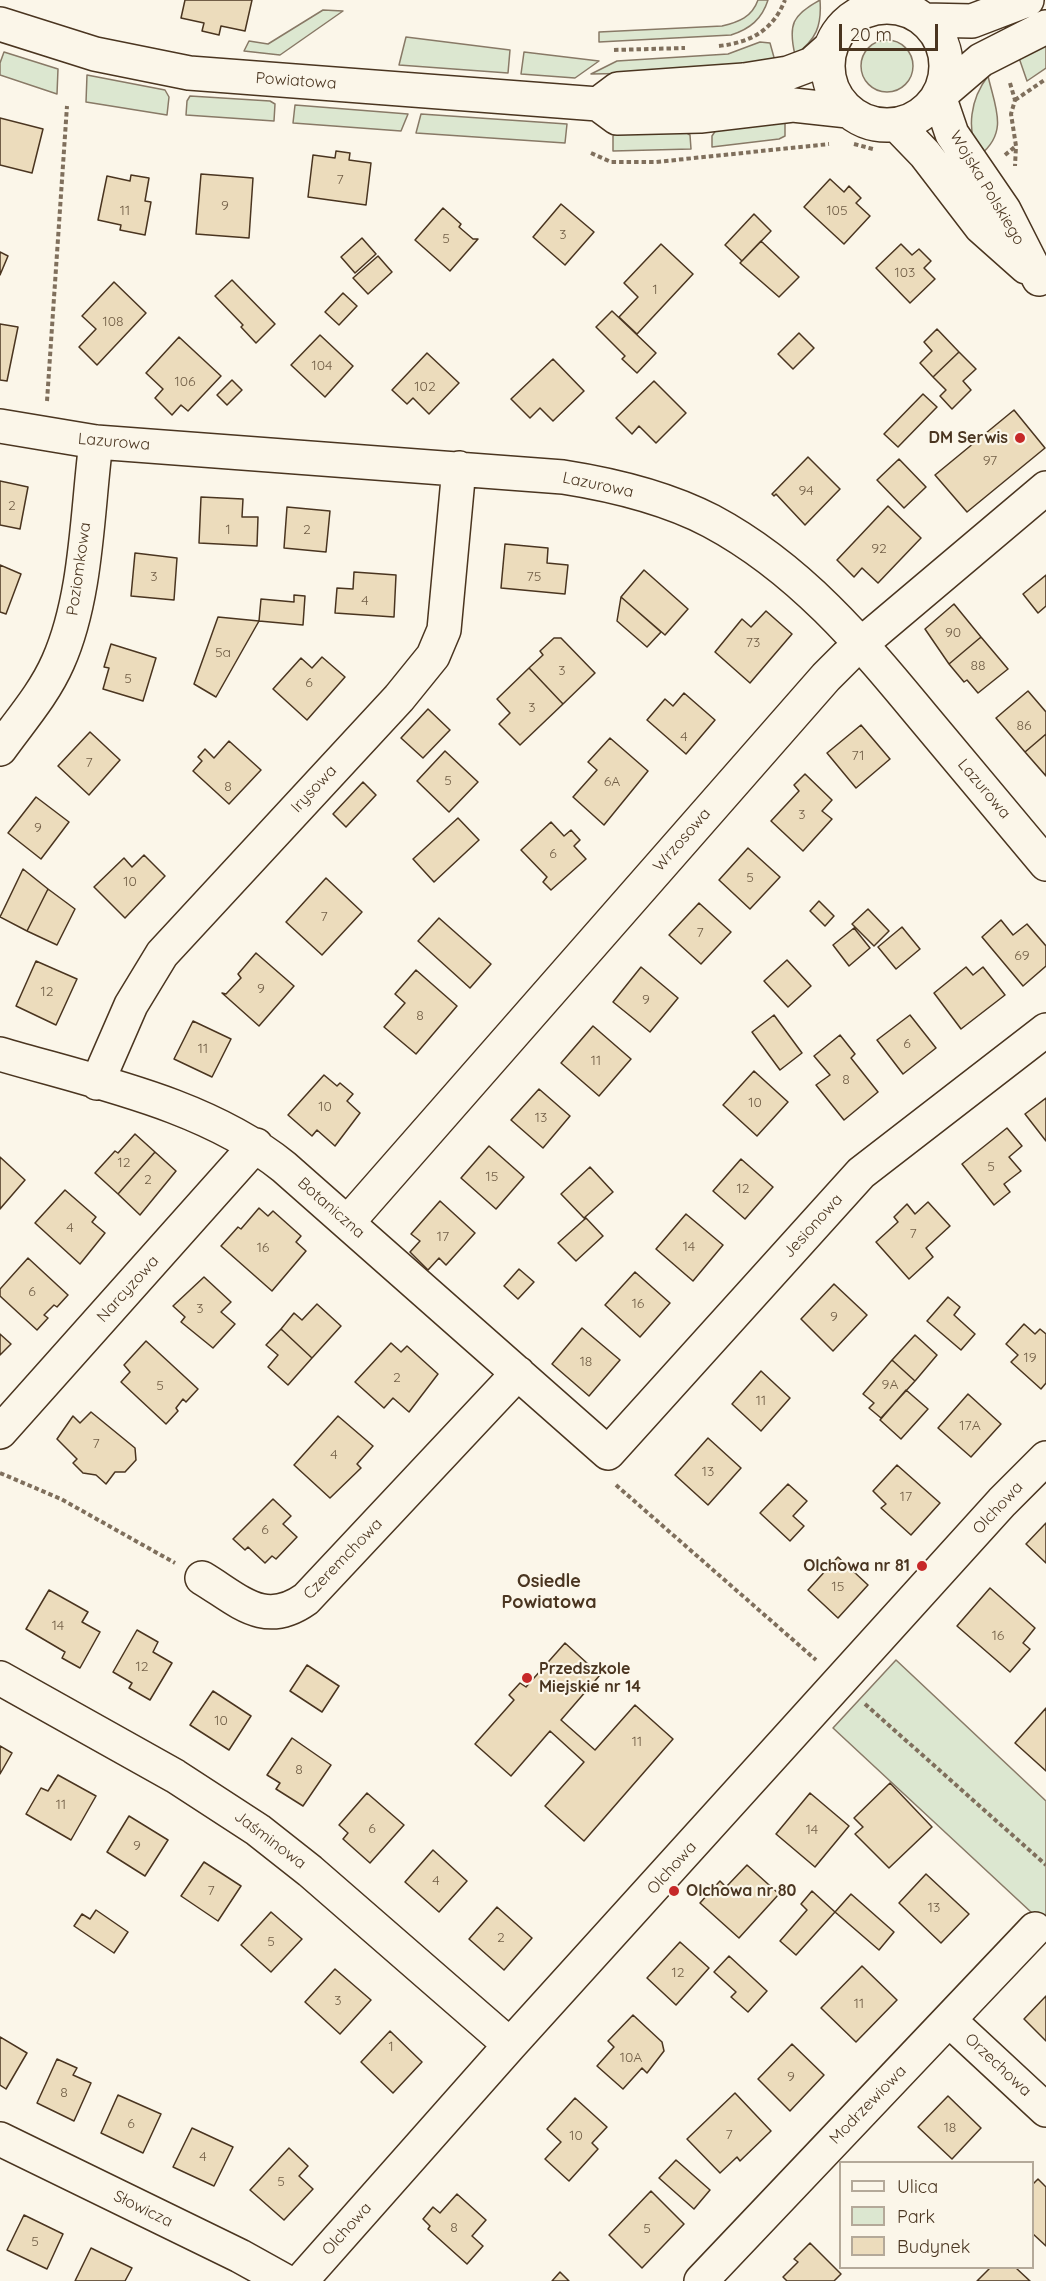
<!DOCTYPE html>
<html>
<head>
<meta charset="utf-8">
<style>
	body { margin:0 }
	#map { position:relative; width:1046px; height:2281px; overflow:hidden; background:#fbf6e9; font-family:Quicksand,sans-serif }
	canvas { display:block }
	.legend { position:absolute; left:839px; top:2161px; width:195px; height:108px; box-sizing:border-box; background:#fbf6e9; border:2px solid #b4a999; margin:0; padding:8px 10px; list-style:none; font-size:18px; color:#4a3520 }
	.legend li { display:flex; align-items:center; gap:12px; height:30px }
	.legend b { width:30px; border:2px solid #b4a999 }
	.scale { position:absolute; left:839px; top:24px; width:99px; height:27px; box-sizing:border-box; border:3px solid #4a3520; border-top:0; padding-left:8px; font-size:18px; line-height:21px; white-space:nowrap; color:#4a3520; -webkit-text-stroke:4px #fbf6e9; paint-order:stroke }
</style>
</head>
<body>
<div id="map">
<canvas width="1046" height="2281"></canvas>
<ul class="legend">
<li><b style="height:8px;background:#fbf6e9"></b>Ulica</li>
<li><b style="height:16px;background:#dce7d0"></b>Park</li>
<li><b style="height:16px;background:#ecdcbc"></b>Budynek</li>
</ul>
<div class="scale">20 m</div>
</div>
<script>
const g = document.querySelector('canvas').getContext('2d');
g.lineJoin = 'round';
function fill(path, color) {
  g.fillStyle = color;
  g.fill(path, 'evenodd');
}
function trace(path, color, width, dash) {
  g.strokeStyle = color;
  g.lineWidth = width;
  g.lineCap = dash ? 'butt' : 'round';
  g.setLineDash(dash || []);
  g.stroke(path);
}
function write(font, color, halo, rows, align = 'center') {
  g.font = font + ' Quicksand,sans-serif';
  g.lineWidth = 4.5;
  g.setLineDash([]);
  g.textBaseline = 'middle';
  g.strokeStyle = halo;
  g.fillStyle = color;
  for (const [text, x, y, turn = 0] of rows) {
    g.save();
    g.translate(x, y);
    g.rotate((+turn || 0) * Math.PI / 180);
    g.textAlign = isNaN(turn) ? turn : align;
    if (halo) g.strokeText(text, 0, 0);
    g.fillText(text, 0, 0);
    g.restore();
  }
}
const green = new Path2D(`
	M758,0H768C762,19 750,29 731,35L599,42V32L722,26C739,22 752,17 758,0Z
	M820,0C822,26 816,40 795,55C788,25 792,15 820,0Z
	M323,10L343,11L280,55L244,51L249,41L268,44Z
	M406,37L510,50L508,73L399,65Z
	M861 66a26 26 0 1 1 52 0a26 26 0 1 1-52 0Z
	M760,42L770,43L775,61L647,73L591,74L617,61L728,54Z
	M1046,42V68L1027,81L1018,55Z
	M4,52L58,69L57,94L0,75V63Z
	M524,52L599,61L575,78L521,74Z
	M87,75L165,90L169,97L167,115L86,102Z
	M988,76C995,107 1009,132 980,155C965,130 971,98 988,76Z
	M190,96L270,101L275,104L274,121L186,115L187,101Z
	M295,105L408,114L401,131L293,123Z
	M421,114L567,124L565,143L416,133Z
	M785,121V136L779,139L712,147V136L718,127Z
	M682,130L690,135L691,149L613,151V136L618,131Z
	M896,1660L1046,1801V1926L833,1728Z`);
const building = new Path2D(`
	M185,0H252L245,31L221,26L219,35L202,31L204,23L181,18Z
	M0,118L43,129L32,173L0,165Z
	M336,151L350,153L349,160L371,163L366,205L308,197L313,155L335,158Z
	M201,174L253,178L249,238L196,234Z
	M131,175L149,178L145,201L151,202L145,235L120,230L121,225L98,220L107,176L130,181Z
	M830,179L844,192L849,186L861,198L856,203L870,216L844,244L804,207Z
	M561,204L594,232L565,265L533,237Z
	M443,208L461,224L459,227L473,239H478L450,271L415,240Z
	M754,214L771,231L742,261L725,245Z
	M362,238L376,254L355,273L341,257Z
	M761,241L799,277L779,297L740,263Z
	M661,244L693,274L637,334L619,317L638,297L624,283Z
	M901,244L912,255L919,249L931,261L924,268L935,279L910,303L876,268Z
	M0,252L8,256L0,275Z
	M378,256L392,272L368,294L353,278Z
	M232,280L275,324L256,343L241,327L243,325L215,296Z
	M114,282L146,313L97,365L79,347L96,329L82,316Z
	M343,293L357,306L339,325L325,312Z
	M612,311L656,353L637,373L622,359L625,356L596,327Z
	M0,324L18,327L7,381L0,380Z
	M937,329L959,352L933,377L920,363L932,351L924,342Z
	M799,333L814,348L793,369L778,354Z
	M320,335L353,366L325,397L291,365Z
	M179,337L221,376L188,411L181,405L172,415L155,398L163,389L146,373Z
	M959,352L976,369L963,381L971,390L952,409L940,396L946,390L933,377Z
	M427,353L459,383L429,414L413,398L407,404L392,390Z
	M553,359L584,391L553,421L540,408L530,418L511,399Z
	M232,380L242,390L227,405L217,395Z
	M654,381L686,413L656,443L639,426L632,434L616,418Z
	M923,394L937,407L898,447L884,434Z
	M1014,410L1045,448L967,512L935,475Z
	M808,457L840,489L805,525L776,494L774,496L772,494Z
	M899,459L926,487L904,508L877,480Z
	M0,481L28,487L20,529L0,525Z
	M201,497L243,499L242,517H258L257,546L199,543Z
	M888,506L921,538L878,583L862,568L854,577L837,560Z
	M287,507L330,511L326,552L284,548Z
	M505,544L548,548L547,563L568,565L565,594L501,588Z
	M135,553L177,558L174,600L131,596Z
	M0,565L21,574L6,614L0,612Z
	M644,570L688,609L665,635L621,597Z
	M354,572L396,575L394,617L335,613L337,588L353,589Z
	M1046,575V606L1038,613L1023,594Z
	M294,595L305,596L303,625L259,621L261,599L294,602Z
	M621,597L661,632L647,647L617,621Z
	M954,604L981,637L949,664L925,629Z
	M766,611L792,634L750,683L715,652L742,619L751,627Z
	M218,617L259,621L216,697L194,684Z
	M981,637L1008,669L978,693L967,680L964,682L949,664Z
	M554,638H561L595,673L563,704L529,668L543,655L540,651Z
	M111,644L156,658L143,701L103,689L109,668L104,667Z
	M322,657L345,677L307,720L273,689L301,658L312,668Z
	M529,668L563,704L520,745L499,724L510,713L497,699Z
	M1028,691L1046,712V734L1025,752L996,718Z
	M684,693L715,720L686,754L647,720L665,699L673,706Z
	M428,709L450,730L423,758L401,738Z
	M861,725L890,759L856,788L827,753Z
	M90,732L120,760L89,795L58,766Z
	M1046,734V776L1025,752Z
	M610,738L648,771L604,825L573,797L597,770L588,762Z
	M229,741L261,770L229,804L193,771L202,761L198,757L205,749L214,758Z
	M445,751L478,782L449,812L417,781Z
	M805,774L832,800L822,811L832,819L803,851L771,821L799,791L794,785Z
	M363,782L376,795L346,827L333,814Z
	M36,797L69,822L41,859L8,833Z
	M458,818L479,840L434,882L413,859Z
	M551,822L564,836L571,830L580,840L574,846L586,859L551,890L543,882L547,877L521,850Z
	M748,848L780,877L750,909L719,880Z
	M144,855L165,876L125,918L94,887L124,858L132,867Z
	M23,869L48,889L27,931L0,917Z
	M326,878L362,912L322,955L286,922Z
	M48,889L75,909L57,945L27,931Z
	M819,901L834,916L825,926L810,911Z
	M699,903L731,932L701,964L669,935Z
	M868,909L889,931L874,946L852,924Z
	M439,918L491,964L470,988L418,941Z
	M1001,920L1013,935L1027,924L1046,946V966L1023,986L982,937Z
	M902,927L920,949L896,969L878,947Z
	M854,928L870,948L849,966L833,945Z
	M256,953L294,986L259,1026L222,993L226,994L241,978L238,974Z
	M787,960L811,986L788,1007L764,981Z
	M36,961L77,979L56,1025L16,1006Z
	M641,967L678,998L650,1032L613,1002Z
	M966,967L973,975L983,967L1005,995L961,1029L934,993Z
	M416,970L457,1006L416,1054L384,1027L405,1003L395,994Z
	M774,1015L802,1053L780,1070L752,1032Z
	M910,1015L936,1048L903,1074L877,1040Z
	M193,1021L231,1039L212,1077L174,1059Z
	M593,1026L631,1059L599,1096L561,1063Z
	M840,1035L855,1054L851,1058L878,1092L844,1120L816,1085L830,1075L814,1056Z
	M754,1071L788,1102L757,1136L723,1105Z
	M324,1075L337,1086L340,1083L353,1094L347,1101L360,1113L335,1146L317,1130L312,1136L288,1115Z
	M539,1089L570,1116L543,1148L511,1120Z
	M1046,1098V1141L1025,1114Z
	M1007,1128L1022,1146L1009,1157L1021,1171L1004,1184L1010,1192L994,1205L962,1164Z
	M135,1134L155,1152L118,1194L95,1173L115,1151L118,1153Z
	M489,1146L524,1177L496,1209L461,1178Z
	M155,1152L176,1171L140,1215L118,1194Z
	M0,1157L25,1180L0,1209Z
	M741,1159L773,1187L745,1219L713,1191Z
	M590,1167L613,1192L584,1218L561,1194Z
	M65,1190L96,1217L92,1222L105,1233L80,1264L35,1223Z
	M440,1201L475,1233L446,1265L439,1258L428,1270L410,1252L420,1241L411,1234Z
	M928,1202L950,1226L926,1248L933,1257L909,1279L876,1242L898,1222L894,1217L907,1204L915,1214Z
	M259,1208L268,1216L273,1211L301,1236L296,1242L306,1251L272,1291L221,1246L238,1227L241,1229Z
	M686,1214L723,1245L693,1281L656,1249Z
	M586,1218L603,1236L576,1261L558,1243Z
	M28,1258L68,1295L57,1307L54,1305L44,1315L48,1318L37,1330L0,1296V1289Z
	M519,1269L534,1282L518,1299L504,1286Z
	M635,1272L670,1303L640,1337L605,1305Z
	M204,1277L231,1302L221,1312L235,1324L213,1348L181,1322L185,1317L173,1306Z
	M834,1284L867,1315L833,1351L801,1319Z
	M948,1297L960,1307L954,1315L975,1334L961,1350L927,1321Z
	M317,1304L341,1326L312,1358L281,1329L294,1313L302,1320Z
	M1024,1324L1035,1334L1040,1329L1046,1334V1383L1041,1389L1011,1362L1018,1355L1006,1344Z
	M582,1328L620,1360L589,1396L552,1364Z
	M281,1329L312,1358L288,1385L268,1367L278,1355L266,1345Z
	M0,1334L11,1344L0,1355Z
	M915,1335L937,1355L915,1381L892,1360Z
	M146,1341L198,1389L186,1402L183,1399L176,1408L178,1411L166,1424L121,1382L130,1372L124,1365Z
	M391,1343L401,1352L407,1346L438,1374L409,1412L393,1398L384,1408L355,1382Z
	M892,1360L915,1381L881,1418L869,1408L874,1403L863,1394Z
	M761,1371L790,1398L761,1431L732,1404Z
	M906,1390L928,1409L901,1439L880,1420Z
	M968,1394L1001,1424L971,1457L938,1428Z
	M91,1412L135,1448L136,1460L125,1472H115L106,1484L96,1475L83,1473L73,1463L77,1459L57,1439L73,1416L80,1423Z
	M338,1416L373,1446L357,1464L361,1468L330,1498L294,1465Z
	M708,1438L741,1468L708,1505L675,1475Z
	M897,1465L940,1503L911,1535L881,1508L886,1504L873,1491Z
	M788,1484L807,1501L793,1516L804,1526L790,1541L760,1513Z
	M273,1499L291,1516L283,1524L297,1537L276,1559L272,1556L265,1563L248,1547L245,1550L233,1539Z
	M1046,1523V1563L1026,1544Z
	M838,1557L868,1585L838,1618L808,1590Z
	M990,1588L1035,1628L1023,1643L1030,1649L1010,1672L957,1626Z
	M49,1590L88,1612L82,1622L100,1632L80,1668L62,1658L65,1652L26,1629Z
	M137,1630L158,1642L153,1652L172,1663L150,1700L129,1688L132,1683L113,1672Z
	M565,1643L600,1675L561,1720L595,1750L635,1705L673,1739L584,1841L545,1806L584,1762L550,1731L511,1776L475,1744L514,1700L509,1695L520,1683L526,1687Z
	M307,1665L339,1686L322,1712L290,1691Z
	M213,1691L251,1716L229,1750L190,1725Z
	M1046,1708V1771L1015,1743Z
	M292,1738L331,1765L303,1806L276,1789L280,1783L267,1775Z
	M0,1746L12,1753L0,1774Z
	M58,1775L96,1796L71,1840L26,1814L41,1788L48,1791Z
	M890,1783L932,1827L889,1868L855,1834L863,1827L854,1818Z
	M367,1793L404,1825L370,1863L343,1839L348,1833L339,1825Z
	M810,1793L849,1826L815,1867L776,1834Z
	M129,1816L168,1840L145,1876L107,1852Z
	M433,1850L467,1881L439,1912L405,1882Z
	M204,1862L241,1886L218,1921L181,1896Z
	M747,1865L779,1894L739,1938L700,1903L720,1881L726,1887Z
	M926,1874L969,1914L941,1943L899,1903Z
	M812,1891L835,1912L796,1955L780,1941L807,1910L801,1904Z
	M851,1894L894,1932L879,1950L835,1912Z
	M497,1907L532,1938L504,1970L469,1939Z
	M96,1910L128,1932L114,1953L74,1926L82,1914L90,1919Z
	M271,1912L302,1939L271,1972L241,1945Z
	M680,1942L709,1968L676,2005L647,1978Z
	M729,1956L767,1991L748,2012L731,1997L736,1992L714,1972Z
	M862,1966L897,2000L856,2042L821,2008Z
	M335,1969L371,2000L340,2034L305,2002Z
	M1046,1996V2041L1024,2019Z
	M633,2015L662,2042L664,2051L647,2073L642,2068L623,2089L597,2066L614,2047L608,2041Z
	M390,2031L422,2062L393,2093L361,2062Z
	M0,2037L27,2053L6,2089L0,2085Z
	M792,2044L824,2075L790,2111L758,2079Z
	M57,2059L77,2068L73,2075L91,2083L74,2121L37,2103Z
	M735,2093L771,2131L740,2161L737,2157L720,2173L687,2139Z
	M118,2095L161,2114L143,2153L101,2133Z
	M948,2096L981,2128L952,2159L918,2127Z
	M575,2098L607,2127L592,2143L598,2149L569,2181L545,2159L561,2142L547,2129Z
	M192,2128L233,2147L214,2186L173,2167Z
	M289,2148L308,2166L299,2176L313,2189L284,2220L250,2190Z
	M676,2160L710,2190L694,2209L659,2178Z
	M1038,2179L1046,2187V2246L1032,2233V2185Z
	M651,2191L684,2224L642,2268L609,2235Z
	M457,2194L486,2220L472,2236L483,2246L467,2264L428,2229L430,2226L423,2219L433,2207L440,2213Z
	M24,2215L63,2234L47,2269L7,2250Z
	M810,2243L841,2274L834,2281H787L783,2277L798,2262L794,2259Z
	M91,2248L132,2268L125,2281H75Z
	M990,2268H1016L1030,2281H977Z
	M560,2272L569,2281H552Z`);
const path = new Path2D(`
	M719,46C752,42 773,30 785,0
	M614,50L685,48
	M1010,83L1015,100L1011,114L1016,146L1015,166
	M1015,100L1046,79
	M854,144L873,149
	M591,153L611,162H656L829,144
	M1005,155L1016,146
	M47,401L67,106
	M0,1473L61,1499L175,1563
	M616,1485L816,1660
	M865,1704L1046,1865`);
const minor = new Path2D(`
	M828 66a59 59 0 1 1 118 0a59 59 0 1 1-118 0Z
	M924,20L972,21L1027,0
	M0,24L95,54L189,73L598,104L617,118L700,116L793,105L848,111
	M598,104L618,89L744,80L788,73L812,64L831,47
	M897,125L925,154L981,227L1026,267
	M1039,279L1004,210L952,134L939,96L981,60L1046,27
	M0,426L96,442L563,477C614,485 665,497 711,521C799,568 861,642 923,717C964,766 1005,815 1046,864
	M0,749C20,721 44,694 58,662C87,597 87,512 96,442
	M0,1054C95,1082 206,1104 284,1167L608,1453L861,1173L1046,1030
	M97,1083L131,1005L162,954L399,698L433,656L444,630L459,468
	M348,1222L826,677L847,656L1046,488
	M0,1432L256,1145
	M202,1578C239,1600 264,1629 306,1599L518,1373
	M0,1678L175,1776L258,1830L310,1871L510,2045
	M949,2020L1046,2110
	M0,2139L240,2256L285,2281
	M301,2281L510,2045L1002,1502L1046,1458
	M701,2281L1035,1929`);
const markers = [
	[1020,438,6,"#c62828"],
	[922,1566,6,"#c62828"],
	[527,1678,6,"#c62828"],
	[674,1891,6,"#c62828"]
];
const numberNames = [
	["7",340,180],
	["9",225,206],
	["11",125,211],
	["105",837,211],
	["3",563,235],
	["5",446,239],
	["103",905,273],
	["1",655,290],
	["108",113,322],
	["104",322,366],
	["106",185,382],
	["102",425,387],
	["97",990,461],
	["94",806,491],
	["2",12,506],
	["1",228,530],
	["2",307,530],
	["92",879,549],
	["3",154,577],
	["75",534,577],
	["4",365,601],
	["90",953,633],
	["73",753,643],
	["5a",223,653],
	["88",978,666],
	["3",562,671],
	["5",128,679],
	["6",309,683],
	["3",532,708],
	["86",1024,726],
	["4",684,737],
	["71",858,756],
	["7",89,763],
	["5",448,781],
	["6A",612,782],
	["8",228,787],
	["3",802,815],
	["9",38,828],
	["6",553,854],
	["5",750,878],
	["10",130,882],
	["7",324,917],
	["7",700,933],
	["69",1022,956],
	["9",261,989],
	["12",47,992],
	["9",646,1000],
	["8",420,1016],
	["6",907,1044],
	["11",203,1049],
	["11",596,1061],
	["8",846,1080],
	["10",755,1103],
	["10",325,1107],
	["13",541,1118],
	["12",124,1163],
	["5",991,1167],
	["15",492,1177],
	["2",148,1180],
	["12",743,1189],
	["4",70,1228],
	["7",913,1234],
	["17",443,1237],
	["14",689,1247],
	["16",263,1248],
	["6",32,1292],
	["16",638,1304],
	["3",200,1309],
	["9",834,1317],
	["19",1030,1358],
	["18",586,1362],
	["2",397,1378],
	["9A",890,1385],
	["5",160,1386],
	["11",761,1401],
	["17A",970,1426],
	["7",96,1444],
	["4",334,1455],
	["13",708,1472],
	["17",906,1497],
	["6",265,1530],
	["15",838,1587],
	["14",58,1626],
	["16",998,1636],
	["12",142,1667],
	["10",221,1721],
	["11",637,1742],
	["8",299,1770],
	["11",61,1805],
	["6",372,1829],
	["14",812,1830],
	["9",137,1846],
	["4",436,1881],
	["7",211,1891],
	["13",934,1908],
	["2",501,1938],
	["5",271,1942],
	["12",678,1973],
	["3",338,2001],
	["11",859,2004],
	["1",391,2047],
	["10A",631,2058],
	["9",791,2077],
	["8",64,2093],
	["6",131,2124],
	["18",950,2128],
	["7",729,2135],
	["10",576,2136],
	["4",203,2157],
	["5",281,2182],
	["8",454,2228],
	["5",647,2229],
	["5",35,2242]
];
const streetNames = [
	["Powiatowa",296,81,4],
	["Wojska Polskiego",987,188,59],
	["Lazurowa",114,442,5],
	["Lazurowa",598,485,12],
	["Poziomkowa",79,569,-82],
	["Irysowa",314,789,-47],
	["Lazurowa",984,789,50],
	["Wrzosowa",682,840,-49],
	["Botaniczna",331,1208,41],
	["Jesionowa",813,1226,-48],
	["Narcyzowa",128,1289,-48],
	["Olchowa",998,1508,-47],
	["Czeremchowa",343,1559,-46],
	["Jaśminowa",270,1840,37],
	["Olchowa",672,1868,-48],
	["Orzechowa",998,2065,43],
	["Modrzewiowa",868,2105,-46],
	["Słowicza",143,2209,26],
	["Olchowa",347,2229,-48]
];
const poiNames = [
	["DM Serwis",1008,438],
	["Olchowa nr 81",910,1566],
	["Przedszkole",539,1669,"left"],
	["Miejskie nr 14",539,1687,"left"],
	["Olchowa nr 80",686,1891,"left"]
];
const neighbourhoodNames = [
	["Osiedle",549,1582],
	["Powiatowa",549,1603]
];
fill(green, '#dce7d0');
trace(green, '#887966', 1.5);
fill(building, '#ecdcbc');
trace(building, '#4a3520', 1.5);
trace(minor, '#4a3520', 36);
trace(path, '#7f6f5c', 4, [4.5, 3]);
trace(minor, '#fbf6e9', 33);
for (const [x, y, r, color] of markers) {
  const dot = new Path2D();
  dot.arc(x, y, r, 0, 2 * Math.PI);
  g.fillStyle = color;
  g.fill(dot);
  trace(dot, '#fbf6e9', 2);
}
write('14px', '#725f47', null, numberNames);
write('16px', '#4a3520', '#fbf6e9', streetNames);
write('bold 16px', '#4a3520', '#fbf6e9', poiNames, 'right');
write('bold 18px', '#4a3520', '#fbf6e9', neighbourhoodNames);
</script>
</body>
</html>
